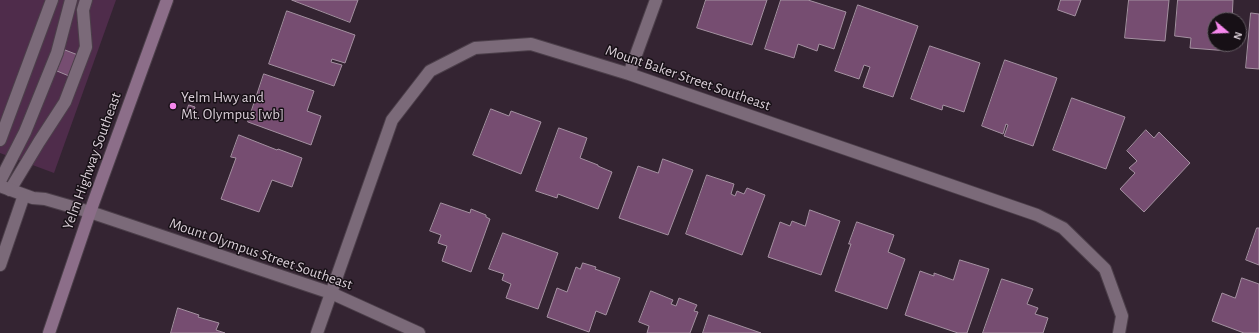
<!DOCTYPE html>
<html>
<head>
<meta charset="utf-8">
<style>
	body { margin:0 }
	#map { position:relative; width:1259px; height:333px; overflow:hidden; background:#342432; font-family:"Alegreya Sans",sans-serif }
	canvas { display:block }
	.north { position:absolute; left:1207px; top:12px; width:40px; height:40px; box-sizing:border-box; background:#171016; border:1px solid #645c63; border-radius:50%; rotate:109deg; font-size:11px; font-weight:700; line-height:16px; text-align:center; color:#d8cdd6 }
	.north::after { content:''; display:block; margin:auto; width:14px; height:18px; background:#f688ed; clip-path:polygon(50% 0,100% 100%,50% 72%,0 100%) }
</style>
</head>
<body>
<div id="map">
<canvas width="1259" height="333"></canvas>
<div class="north">N</div>
</div>
<script>
const g = document.querySelector('canvas').getContext('2d');
g.lineJoin = 'round';
function fill(path, color) {
  g.fillStyle = color;
  g.fill(path, 'evenodd');
}
function trace(path, color, width, dash) {
  g.strokeStyle = color;
  g.lineWidth = width;
  g.lineCap = dash ? 'butt' : 'round';
  g.setLineDash(dash || []);
  g.stroke(path);
}
function write(font, color, halo, rows, align = 'center') {
  g.font = font + ' "Alegreya Sans",sans-serif';
  g.lineWidth = 3;
  g.setLineDash([]);
  g.textBaseline = 'middle';
  g.strokeStyle = halo;
  g.fillStyle = color;
  for (const [text, x, y, turn = 0] of rows) {
    g.save();
    g.translate(x, y);
    g.rotate((+turn || 0) * Math.PI / 180);
    g.textAlign = isNaN(turn) ? turn : align;
    if (halo) g.strokeText(text, 0, 0);
    g.fillText(text, 0, 0);
    g.restore();
  }
}
const green = new Path2D(`
	M0,0H116L54,173L0,153Z`);
const building = new Path2D(`
	M292,0H358L350,22Z
	M706,0H767L752,45L697,28Z
	M781,0H808L846,12L834,49L819,44L817,51L798,44L794,58L765,49Z
	M1061,0H1081L1075,16L1058,10Z
	M1129,0H1169L1165,41L1125,38Z
	M1178,0H1233L1232,20H1215V44H1229V51L1190,48L1191,38L1175,36Z
	M858,5L918,26L893,97L863,87L870,67L864,65L859,79L835,71Z
	M287,11L355,35L345,63L332,59L331,62L342,65L334,86L269,64Z
	M1251,13L1259,14V69L1246,68Z
	M930,46L980,63L964,112L943,105L942,110L911,99Z
	M65,50L78,55L69,76L57,71Z
	M1005,60L1057,78L1033,146L1004,136L1008,125L1006,124L1003,134L982,126Z
	M264,74L314,91L307,111L321,116L311,145L248,122Z
	M1072,98L1125,117L1106,169L1053,150Z
	M189,105L195,107L191,119L185,117Z
	M491,109L509,116L511,111L541,122L521,174L473,155Z
	M559,128L587,138L580,158L598,165V166L612,172L598,209L558,194L557,198L536,191Z
	M1146,130L1154,138L1159,132L1190,163L1144,212L1120,189L1135,173L1129,168L1137,161L1127,151Z
	M239,135L277,150L278,149L302,158L292,187L272,180L259,212L221,199L236,158L231,157Z
	M663,159L693,170L668,235L619,218L638,166L658,173Z
	M707,175L734,184L731,194L735,196L737,191L744,194L747,188L765,195L742,255L686,234Z
	M441,203L470,213L471,209L486,215V217L490,219L471,272L442,261L447,246L438,243L441,235L430,231Z
	M810,210L840,221L821,275L768,257L780,222L790,226L792,221L805,226Z
	M857,222L894,235L888,252L905,259L887,309L835,291L851,244H849Z
	M1257,228H1259V265L1246,260Z
	M503,233L558,253L538,309L506,298L511,284L502,280L504,274L489,269Z
	M960,260L989,269L967,333H958L905,315L920,271L934,276V273L953,280Z
	M583,263L596,267L595,269L620,278L606,315L596,311L589,332L547,317L557,288L567,292L576,267L580,269Z
	M1242,278L1259,284V333H1244L1212,321L1222,293L1235,298Z
	M1002,279L1033,289L1027,304L1038,308L1035,314L1048,318L1043,333H983Z
	M651,291L673,300L671,304L676,306L679,298L697,305L694,311L698,312L690,333H647L649,326L639,322Z
	M178,308L199,315L198,317L219,323L216,330L225,333H171Z
	M709,315L761,333H703Z`);
const lane = new Path2D(`
	M0,140L52,0
	M0,181L25,132L57,53L71,0
	M10,190L39,142L65,102L86,47L83,10L86,0`);
const street = new Path2D(`
	M629,74L656,0
	M0,186L33,198L45,199L90,212L331,293L419,333
	M0,265L24,195
	M317,333L392,120L430,71L475,48L531,44L629,74L1037,215L1063,228L1105,269L1122,316L1119,333`);
const secondary = new Path2D(`
	M49,333L90,212L167,0`);
const markers = [
	[173,106,4,"#f688ed"]
];
const streetNames = [
	["Mount Baker Street Southeast",688,78,19],
	["Yelm Highway Southeast",92,161,-70],
	["Mount Olympus Street Southeast",261,254,19]
];
const poiNames = [
	["Yelm Hwy and",181,97],
	["Mt. Olympus [wb]",181,114]
];
fill(green, '#4f2c4b');
fill(building, '#764d71');
trace(building, '#a491a1', 1);
trace(lane, '#4c3f4a', 14);
trace(street, '#4c3f4a', 14);
trace(secondary, '#4c3f4a', 14);
trace(lane, '#7b6a79', 12);
trace(street, '#7b6a79', 12);
trace(secondary, '#8c6e89', 12);
for (const [x, y, r, color] of markers) {
  const dot = new Path2D();
  dot.arc(x, y, r, 0, 2 * Math.PI);
  g.fillStyle = color;
  g.fill(dot);
  trace(dot, '#171016', 1.5);
}
write('15px', '#d8cdd6', '#171016', streetNames);
write('15px', '#d8cdd6', '#171016', poiNames, 'left');
</script>
</body>
</html>
